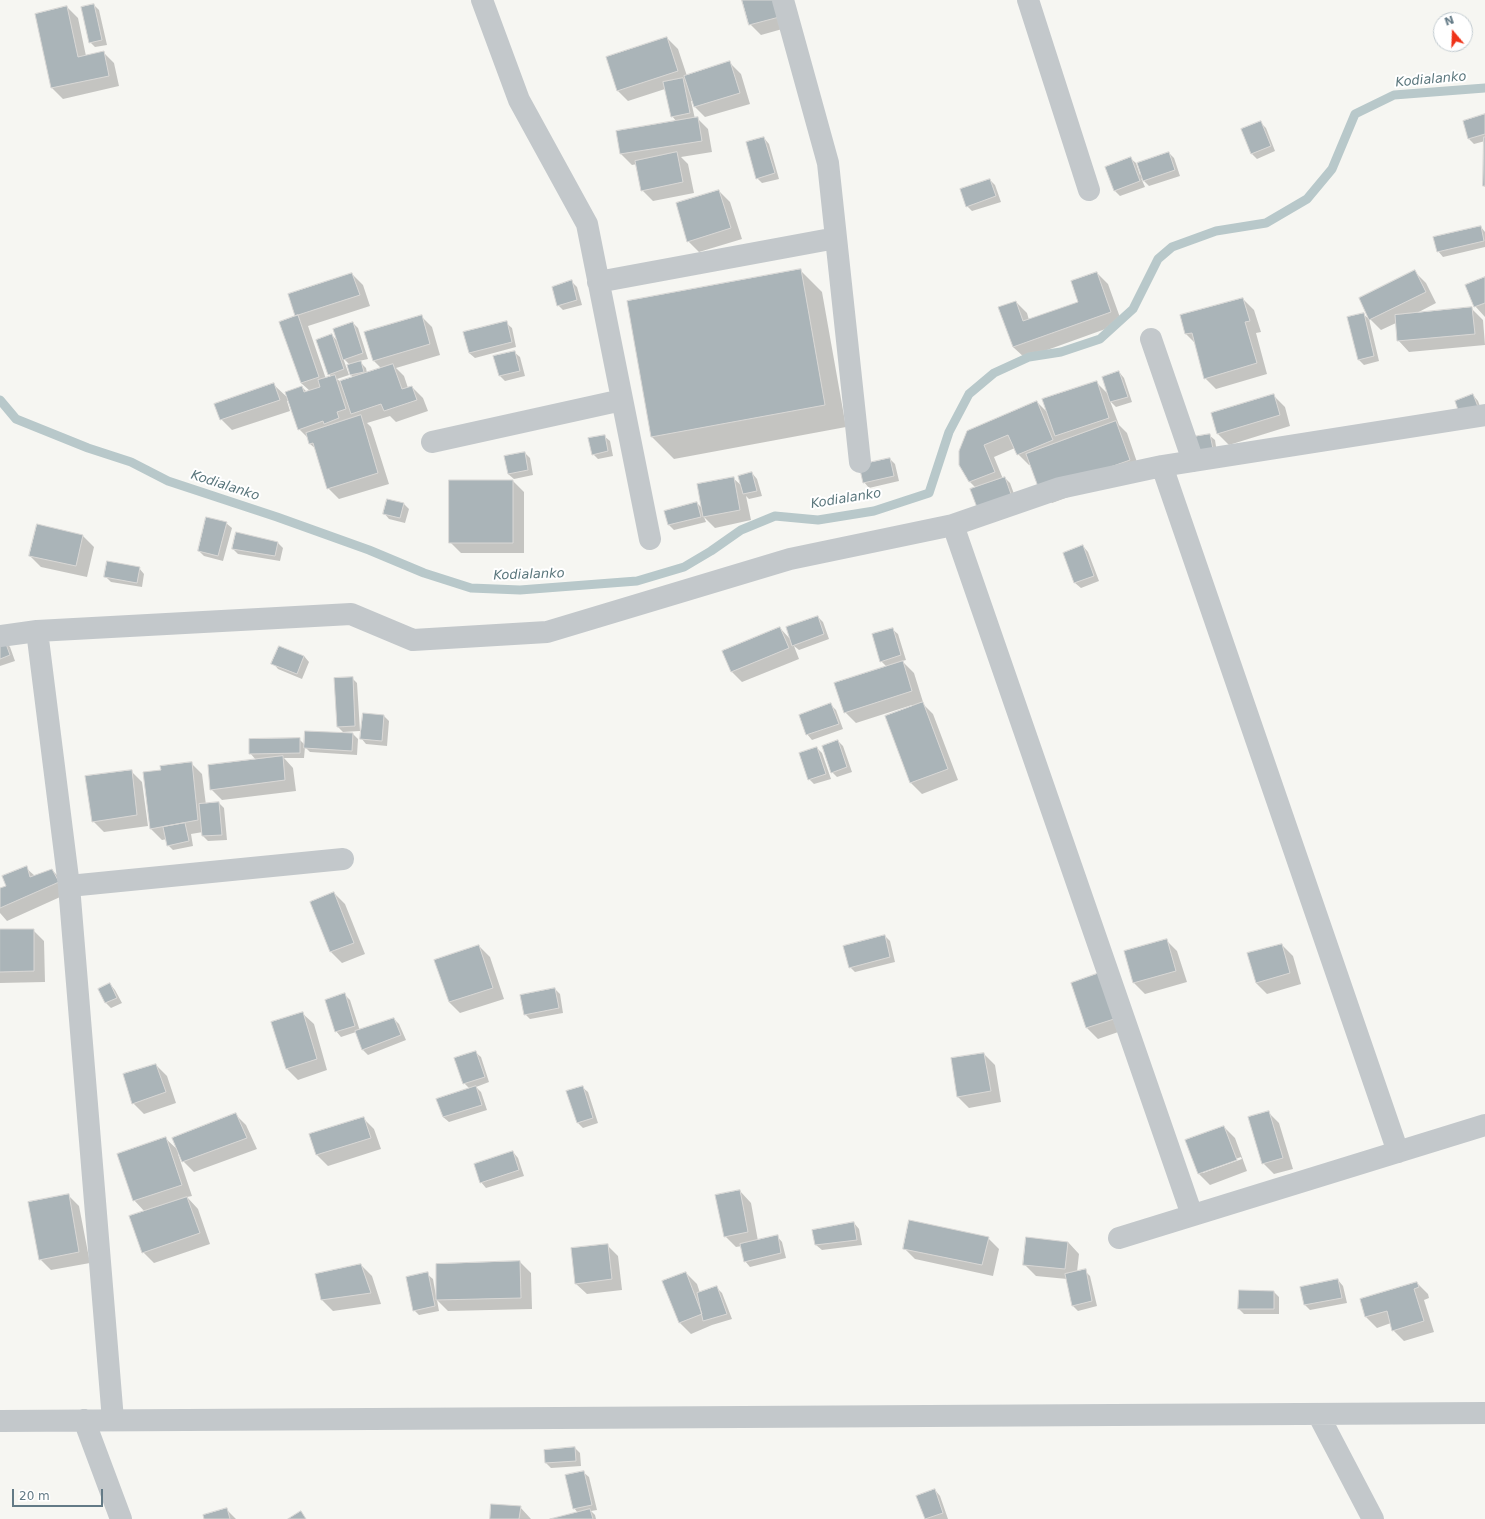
<!DOCTYPE html>
<html>
<head>
<meta charset="utf-8">
<style>
	body { margin:0 }
	#map { position:relative; width:1485px; height:1519px; overflow:hidden; background:#f6f6f2; font-family:"DejaVu Sans",sans-serif }
	canvas { display:block }
	.north { position:absolute; left:1433px; top:12px; width:40px; height:40px; box-sizing:border-box; background:#fff; border:1px solid #c1cacf; border-radius:50%; rotate:341deg; font-size:11px; font-weight:700; line-height:16px; text-align:center; color:#637a86 }
	.north::after { content:''; display:block; margin:auto; width:14px; height:18px; background:#ef3319; clip-path:polygon(50% 0,100% 100%,50% 72%,0 100%) }
	.scale { position:absolute; left:12px; top:1489px; width:91px; height:18px; box-sizing:border-box; border:2px solid #637a86; border-top:0; padding-left:5px; font-size:12px; line-height:14px; white-space:nowrap; color:#637a86; -webkit-text-stroke:3px #fff; paint-order:stroke }
</style>
</head>
<body>
<div id="map">
<canvas width="1485" height="1519"></canvas>
<div class="north">N</div>
<div class="scale">20 m</div>
</div>
<script>
const g = document.querySelector('canvas').getContext('2d');
g.lineJoin = 'round';
function fill(path, color) {
  g.fillStyle = color;
  g.fill(path, 'evenodd');
}
function trace(path, color, width, dash) {
  g.strokeStyle = color;
  g.lineWidth = width;
  g.lineCap = dash ? 'butt' : 'round';
  g.setLineDash(dash || []);
  g.stroke(path);
}
function write(font, color, halo, rows, align = 'center') {
  g.font = font + ' "DejaVu Sans",sans-serif';
  g.lineWidth = 4;
  g.setLineDash([]);
  g.textBaseline = 'middle';
  g.strokeStyle = halo;
  g.fillStyle = color;
  for (const [text, x, y, turn = 0] of rows) {
    g.save();
    g.translate(x, y);
    g.rotate((+turn || 0) * Math.PI / 180);
    g.textAlign = isNaN(turn) ? turn : align;
    if (halo) g.strokeText(text, 0, 0);
    g.fillText(text, 0, 0);
    g.restore();
  }
}
const shadow = new Path2D(`
	M743,0L793,26L761,35L750,24Z
	M94,5L99,10L107,45L95,47L90,42Z
	M67,7L78,18L86,56L103,52L114,63L119,86L63,99L52,88Z
	M667,38L678,49L687,76L730,63L741,74L750,104L705,117L694,106L693,101H691L695,119L697,118L708,129L712,152L681,157L688,164L694,193L653,201L642,190L637,164L632,165L621,154L617,132L677,122L672,116L665,89L628,101L617,90Z
	M1485,115V187L1484,186L1485,141L1474,144L1469,139Z
	M1260,122L1266,128L1275,151L1257,159L1252,154L1242,130Z
	M764,138L769,144L779,179L762,183L757,178Z
	M1169,153L1174,158L1180,176L1149,186L1141,178L1145,187L1120,196L1115,191L1106,168L1130,158L1136,163L1140,175Z
	M990,180L995,185L1001,202L972,211L967,206Z
	M719,191L730,202L742,239L699,252L688,241Z
	M1481,227L1485,232V247L1443,257L1438,251Z
	M800,270L822,292L846,427L674,459L652,437L628,302Z
	M1415,272L1426,283L1436,303L1415,314L1472,309L1483,320L1485,345L1409,352L1398,340L1396,323L1381,330L1370,319Z
	M1097,273L1108,284L1122,323L1025,358L1013,347L1000,308L1016,302L1027,313L1029,320L1079,302Z
	M352,274L363,285L370,306L308,326L326,379L331,377L329,374L332,335L338,342L353,323L358,328L368,359L359,361L366,368L367,373L382,369L373,360L421,316L432,327L440,355L396,368L404,376L408,388L412,387L423,398L428,411L396,422L390,416L367,423L371,427L389,484L339,499L328,488L316,449L310,444L309,439L299,429L289,400L287,401L290,411L232,430L221,419L274,385L288,398L302,387L307,392L310,391L301,383L281,322L297,317L290,294ZM343,358L350,365H349L351,375L354,378L341,382L337,379L349,375Z
	M1485,278V317L1475,306Z
	M572,282L577,287L582,305L563,310L558,305Z
	M1243,299L1254,310L1261,332L1256,333L1267,374L1216,389L1205,378L1195,343L1186,334Z
	M1363,314L1369,319L1379,361L1364,365L1359,360Z
	M506,323L512,328L516,347L475,358L469,353Z
	M514,352L520,357L525,376L505,381L500,376Z
	M1119,372L1124,378L1132,402L1116,407L1110,401L1119,425L1127,433L1140,471L1052,503L1041,492L1031,464L1029,465L1018,454L1015,448L994,457L1003,479L1005,478L1010,483L1017,502L976,488L970,482L960,464V451L1037,402L1048,413L1096,382L1109,395Z
	M1473,395L1478,401L1484,417L1467,424Z
	M1274,396L1285,407L1290,426L1229,445L1218,434Z
	M1209,435L1215,440L1218,459L1196,463Z
	M604,436L610,441L613,456L598,459L593,454Z
	M525,453L530,458L533,475L514,479L508,474Z
	M890,459L895,464L899,481L869,488L864,482Z
	M752,473L757,479L762,496L749,499L746,496L751,520L715,528L704,517L706,522L674,530L669,525L665,512L697,503L703,509L733,478L742,486Z
	M513,481L524,492V553H461L450,542Z
	M404,504L409,509L405,523L389,519L384,513Z
	M226,523L232,528L223,561L204,556L199,551Z
	M237,533L278,543L283,548L280,561L238,554L233,549Z
	M83,536L94,547L87,577L41,567L30,556Z
	M1083,546L1088,552L1099,581L1081,588L1075,583L1064,553Z
	M139,568L144,574L142,587L111,582L106,577Z
	M818,617L823,622L829,639L799,650L794,646L799,659L742,682L731,671L780,628L791,640Z
	M892,629L898,634L906,660L902,661L914,673L923,702H921L933,714L958,780L922,794L911,783L912,705L856,723L845,712L887,667L881,661Z
	M5,642L10,647L15,661L0,666V644Z
	M304,656L309,662L302,679L278,669L273,663Z
	M352,678L357,683L360,731L343,732L338,727Z
	M831,705L836,710L843,729L812,740L807,734Z
	M364,714L384,716L389,721L387,746L366,744L361,738Z
	M353,734L358,739L357,755L310,752L305,747L304,758H284L293,768L296,791L222,800L211,789L256,760L250,753L299,739L305,745Z
	M838,741L843,746L852,772L837,777L832,772Z
	M817,748L822,753L831,779L814,784L809,779Z
	M191,763L202,774L206,805L219,803L224,808L227,840L208,841L203,836V832L191,834L193,846L173,850L168,845L167,839L162,840L151,829Z
	M131,771L142,782L148,826L104,832L93,821Z
	M26,868L35,876L52,870L63,881L69,893L7,921L0,913V890L8,887Z
	M334,893L345,904L365,954L342,963L331,952L311,902Z
	M0,930H33L44,941L45,982L0,983Z
	M885,936L890,941L895,962L855,972L850,967Z
	M1166,940L1177,951L1187,982L1145,994L1134,983L1125,952Z
	M1282,945L1293,956L1301,984L1267,994L1256,983Z
	M479,946L490,957L504,999L460,1013L449,1002L436,961Z
	M110,984L115,990L122,1003L111,1008L106,1003L99,989Z
	M1072,984L1127,1029L1098,1039L1087,1028Z
	M555,989L560,994L563,1013L530,1019L525,1014Z
	M344,994L350,1000L360,1031L394,1019L399,1024L406,1040L368,1055L362,1049L356,1032L341,1037L336,1031Z
	M302,1013L314,1024L327,1070L298,1080L287,1069Z
	M475,1052L481,1057L489,1082L476,1087L481,1092L487,1110L449,1122L443,1117L470,1089L464,1083Z
	M984,1054L995,1065L1001,1102L969,1108L958,1097Z
	M156,1065L167,1076L176,1103L144,1114L133,1103Z
	M582,1087L588,1092L598,1123L583,1128L578,1123L567,1092Z
	M1268,1112L1279,1123L1293,1169L1274,1174L1263,1163Z
	M235,1114L246,1125L257,1149L194,1172L183,1161L180,1153L178,1154L192,1196L187,1197L198,1209L210,1244L154,1263L143,1252L145,1212L134,1200L165,1138L179,1151Z
	M363,1118L374,1129L381,1149L328,1166L317,1155L310,1134Z
	M1224,1127L1235,1138L1247,1171L1210,1185L1199,1174ZM1241,1157L1242,1159L1203,1173V1171Z
	M513,1152L518,1158L524,1176L486,1188L481,1182Z
	M740,1191L751,1203L758,1241L777,1236L782,1242L786,1258L750,1267L745,1261L742,1246L736,1247L725,1236Z
	M68,1195L79,1206L90,1263L51,1270L40,1259Z
	M854,1223L859,1229L862,1245L822,1250L816,1245Z
	M988,1238L999,1249L993,1276L915,1259L904,1248Z
	M1068,1242L1079,1254L1077,1272L1085,1271L1090,1276L1097,1306L1078,1311L1073,1306L1067,1279L1036,1276L1024,1264Z
	M607,1245L618,1256L622,1290L587,1294L575,1283Z
	M520,1262L531,1273L532,1309L448,1311L437,1300L439,1311L419,1315L414,1310L427,1274L433,1279L436,1296Z
	M361,1265L372,1276L381,1304L333,1311L322,1300Z
	M686,1273L697,1284L700,1293L717,1288L722,1293L732,1319L712,1325L691,1334L680,1323L664,1282Z
	M1338,1280L1343,1286L1347,1303L1310,1310L1305,1305Z
	M1417,1283L1428,1294L1429,1298L1424,1300L1434,1332L1404,1341L1393,1330L1391,1323L1377,1328L1366,1317Z
	M1274,1292L1279,1297V1314H1244L1239,1309Z
	M575,1448L580,1453L581,1466L551,1468L546,1463L545,1450Z
	M583,1472L589,1477L597,1510L591,1511L595,1515L596,1519H554L578,1513L574,1508Z
	M935,1490L940,1496L948,1519H926L917,1496Z
	M520,1507L531,1519H491Z
	M226,1509L236,1519H205Z`);
const stream = new Path2D(`
	M0,400L16,419L88,448L131,462L168,481L277,517L369,550L424,573L471,588L520,590L637,581L684,567L711,551L741,530L775,516L818,520L874,511L929,493L949,432L969,394L994,373L1029,357L1061,352L1100,339L1133,309L1158,259L1172,247L1216,231L1266,223L1307,199L1332,169L1355,114L1394,95L1485,88`);
const building = new Path2D(`
	M742,0H779L783,16L749,25Z
	M94,4L102,40L89,43L81,7Z
	M67,6L78,57L104,51L109,76L51,88L35,14Z
	M667,37L678,71L617,91L606,57Z
	M730,61L740,93L694,107L684,76Z
	M683,78L690,113L671,117L663,82Z
	M1485,114V134L1468,139L1463,121Z
	M698,117L702,141L620,154L616,131Z
	M1261,121L1271,146L1251,154L1241,129Z
	M764,137L775,173L756,179L746,142Z
	M1484,137H1485V186H1483Z
	M677,152L683,182L641,191L635,161Z
	M1169,152L1175,170L1143,181L1137,163Z
	M1131,157L1140,181L1114,191L1105,167Z
	M990,179L996,196L966,207L960,189Z
	M719,190L731,228L687,242L676,203Z
	M1481,226L1484,241L1437,252L1433,237Z
	M801,269L825,405L651,437L627,301Z
	M1415,270L1426,292L1369,320L1359,298Z
	M1097,272L1111,312L1013,347L998,307L1016,301L1023,321L1078,302L1071,281Z
	M352,273L360,295L295,316L288,294Z
	M1485,277V303L1474,307L1465,285Z
	M572,280L577,300L557,306L552,287Z
	M1243,298L1250,321L1245,322L1257,363L1204,379L1192,333L1185,334L1180,315Z
	M1472,307L1475,334L1397,341L1395,315Z
	M1364,313L1374,356L1358,360L1347,317Z
	M298,315L319,377L301,383L279,322Z
	M422,315L430,344L373,361L364,332Z
	M507,321L512,342L469,353L463,332Z
	M353,322L363,353L343,360L333,329Z
	M332,334L344,369L328,375L316,340Z
	M515,351L520,371L499,376L493,356Z
	M361,361L364,372L350,375L347,365Z
	M393,364L402,389L412,386L417,400L384,411L381,404L351,414L340,381Z
	M1119,371L1128,397L1110,402L1102,377Z
	M335,375L346,409L337,412L339,418L324,424L323,421L298,430L285,392L302,386L304,392L320,387L318,380Z
	M1097,381L1109,418L1055,436L1042,399Z
	M274,383L280,400L220,420L214,404Z
	M1274,394L1280,415L1217,434L1211,413Z
	M1473,394L1480,412L1461,419L1455,401Z
	M1037,401L1053,440L1017,455L1008,435L984,445L995,472L969,482L959,465V451L967,431Z
	M361,415L378,473L327,489L313,443L309,444L306,433Z
	M1116,421L1130,460L1040,492L1026,454Z
	M1210,434L1214,454L1190,458L1186,438Z
	M605,435L608,451L592,455L588,438Z
	M525,452L528,470L508,474L504,456Z
	M890,458L894,476L863,483L859,465Z
	M752,472L757,491L743,494L738,476Z
	M734,477L740,510L703,517L697,484Z
	M1005,477L1012,497L978,510L970,489Z
	M449,480H513V543H449Z
	M387,499L404,503L400,518L383,514Z
	M697,502L701,517L668,525L664,511Z
	M206,517L227,522L218,556L198,551Z
	M37,524L83,535L76,566L29,556Z
	M236,532L278,542L275,556L232,549Z
	M1083,545L1094,576L1074,583L1063,553Z
	M107,561L140,567L137,583L104,577Z
	M818,616L824,634L792,646L786,627Z
	M780,627L789,648L731,672L722,651Z
	M893,628L901,655L880,662L872,634Z
	M5,641L10,655L0,659V642Z
	M279,646L304,656L297,674L271,664Z
	M903,661L912,691L844,713L834,683Z
	M353,677L355,726L337,727L334,678Z
	M923,702L948,769L910,783L885,716Z
	M831,703L839,724L806,735L799,715Z
	M363,713L384,715L382,741L360,739Z
	M305,731L353,733L352,751L304,748Z
	M300,738V753L249,754V739Z
	M838,740L847,767L831,773L822,746Z
	M817,747L826,774L808,780L799,753Z
	M283,756L285,780L210,790L208,765Z
	M192,762L198,820L150,829L143,772L161,770L160,766Z
	M132,770L137,815L92,822L85,776Z
	M219,802L222,835L202,836L199,804Z
	M185,823L189,841L167,846L163,827Z
	M27,866L30,877L52,869L59,882L0,908V888L6,886L2,876Z
	M334,892L354,943L330,952L310,902Z
	M0,929H34V971L0,972Z
	M885,935L890,957L849,968L843,946Z
	M1167,939L1176,971L1133,983L1124,951Z
	M1282,944L1290,973L1256,983L1247,953Z
	M479,945L493,988L449,1002L434,960Z
	M1102,972L1117,1018L1086,1028L1071,983Z
	M110,983L117,998L105,1003L98,989Z
	M555,988L559,1008L524,1015L520,995Z
	M345,993L355,1026L335,1032L325,1000Z
	M303,1012L317,1059L286,1069L271,1022Z
	M394,1018L401,1035L362,1050L355,1031Z
	M476,1051L485,1077L463,1084L454,1058Z
	M984,1053L991,1091L957,1097L951,1058Z
	M156,1064L166,1092L132,1104L123,1074Z
	M476,1086L482,1105L443,1117L436,1099Z
	M583,1086L593,1118L577,1123L566,1091Z
	M1269,1111L1283,1158L1262,1164L1248,1117Z
	M236,1113L247,1138L182,1162L172,1138Z
	M364,1117L371,1138L316,1155L309,1134Z
	M1224,1126L1237,1160L1198,1174L1185,1140Z
	M166,1137L182,1185L133,1201L117,1154Z
	M513,1151L519,1170L480,1183L474,1164Z
	M740,1190L748,1232L724,1237L715,1195Z
	M69,1194L79,1252L39,1260L28,1202Z
	M187,1197L200,1233L142,1253L129,1216Z
	M909,1220L989,1237L982,1265L903,1249Z
	M854,1222L857,1240L815,1245L812,1230Z
	M778,1235L781,1253L744,1262L740,1244Z
	M1026,1237L1068,1242L1065,1269L1023,1265Z
	M608,1244L612,1279L575,1284L571,1248Z
	M520,1261L521,1298L436,1300V1264Z
	M361,1264L371,1293L321,1300L315,1274Z
	M1086,1269L1092,1301L1072,1306L1065,1274Z
	M428,1272L435,1306L413,1311L406,1277Z
	M686,1272L702,1314L679,1323L662,1281Z
	M1338,1279L1342,1298L1304,1305L1300,1287Z
	M1417,1282L1419,1287L1414,1289L1424,1321L1392,1331L1387,1311L1365,1317L1360,1299Z
	M717,1286L727,1314L703,1321L697,1293Z
	M1239,1290L1274,1291V1309H1238Z
	M575,1447L576,1461L545,1463L544,1450Z
	M584,1471L592,1505L573,1509L565,1475Z
	M935,1489L943,1513L925,1519L916,1496Z
	M491,1504L521,1506L519,1519H490Z
	M227,1508L230,1519H204L203,1515Z
	M590,1509L593,1519H550Z
	M301,1511L306,1519H288Z`);
const minor = new Path2D(`
	M482,0L519,100L587,224L650,539
	M783,0L828,163L860,462
	M1028,0L1089,190
	M598,282L836,238
	M1151,339L1193,461
	M432,442L622,400
	M1162,466L1398,1152
	M953,525L1192,1215
	M37,631L69,886L113,1420
	M0,636L37,631L351,614L413,640L547,632L790,559L953,525L1060,488L1162,466L1485,415
	M69,886L343,859
	M1119,1238L1485,1125
	M1318,1414L1373,1519
	M84,1420L121,1519
	M0,1421L1485,1413`);
const waterNames = [
	["Kodialanko",1431,80,-5],
	["Kodialanko",225,486,18],
	["Kodialanko",846,499,-9],
	["Kodialanko",529,575,-2]
];
fill(shadow, '#0003');
trace(stream, '#b8c8ca', 9);
fill(building, '#aab4b8');
trace(building, '#d8d7d5', 1);
trace(minor, '#c3c8cb', 22);
write('italic 13px', '#5a767c', '#fff', waterNames);
</script>
</body>
</html>
